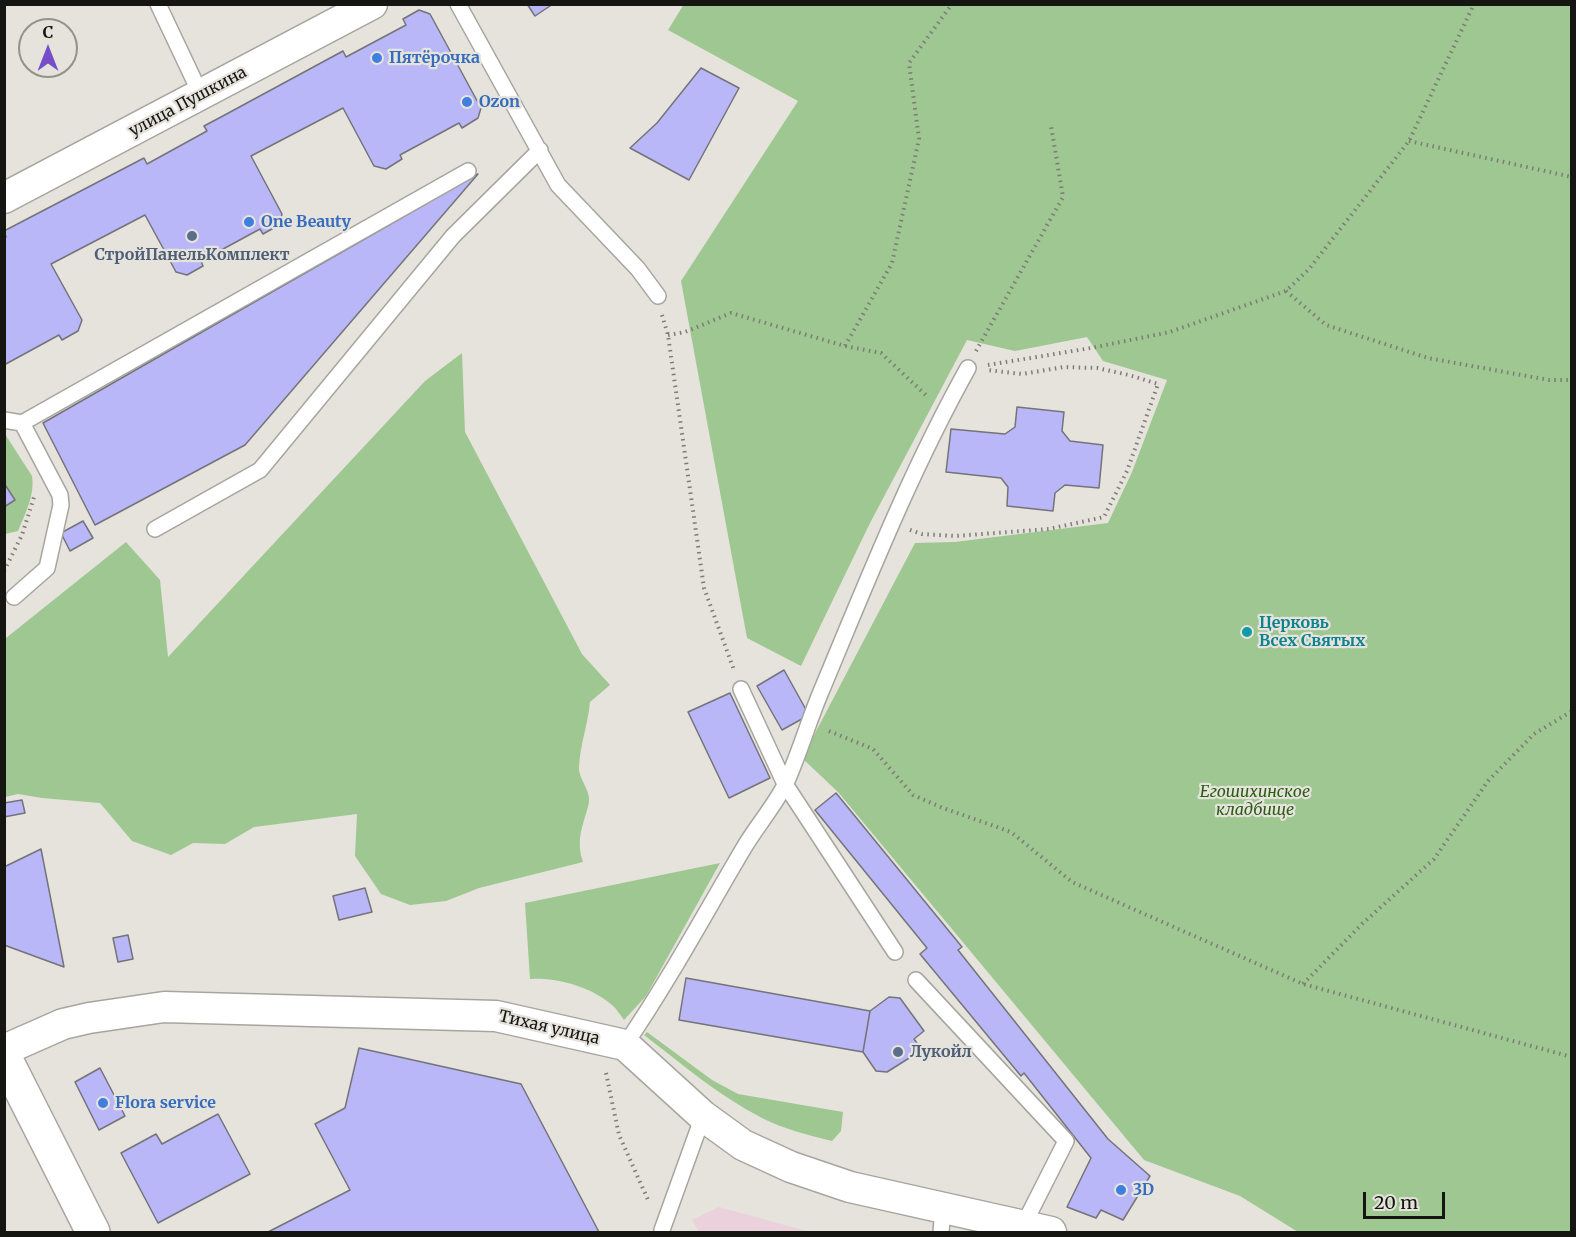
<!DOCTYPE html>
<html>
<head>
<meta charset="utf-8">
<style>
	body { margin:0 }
	#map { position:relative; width:1576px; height:1237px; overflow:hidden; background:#e5e3dc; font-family:Merriweather,serif }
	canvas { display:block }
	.frame { position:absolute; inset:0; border:6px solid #151512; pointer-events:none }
	.north { position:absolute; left:18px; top:18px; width:60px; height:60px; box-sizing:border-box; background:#e5e3dc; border:2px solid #92918b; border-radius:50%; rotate:0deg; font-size:16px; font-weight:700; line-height:24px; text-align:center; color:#151512 }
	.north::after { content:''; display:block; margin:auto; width:21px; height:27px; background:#764fc8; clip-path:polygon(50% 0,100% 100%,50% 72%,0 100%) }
	.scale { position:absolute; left:1363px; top:1192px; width:82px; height:27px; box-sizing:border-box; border:3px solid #151512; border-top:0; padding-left:8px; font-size:18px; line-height:21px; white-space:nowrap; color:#151512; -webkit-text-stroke:4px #e5e3dc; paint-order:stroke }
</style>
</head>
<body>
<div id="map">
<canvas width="1576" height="1237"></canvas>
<div class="frame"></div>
<div class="north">С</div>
<div class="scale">20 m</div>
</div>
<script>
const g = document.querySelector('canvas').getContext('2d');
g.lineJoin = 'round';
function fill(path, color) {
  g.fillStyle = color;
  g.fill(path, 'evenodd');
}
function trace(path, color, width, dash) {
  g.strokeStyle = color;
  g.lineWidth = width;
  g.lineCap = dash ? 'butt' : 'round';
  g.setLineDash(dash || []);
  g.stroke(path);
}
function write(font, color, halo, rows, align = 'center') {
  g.font = font + ' Merriweather,serif';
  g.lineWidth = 4.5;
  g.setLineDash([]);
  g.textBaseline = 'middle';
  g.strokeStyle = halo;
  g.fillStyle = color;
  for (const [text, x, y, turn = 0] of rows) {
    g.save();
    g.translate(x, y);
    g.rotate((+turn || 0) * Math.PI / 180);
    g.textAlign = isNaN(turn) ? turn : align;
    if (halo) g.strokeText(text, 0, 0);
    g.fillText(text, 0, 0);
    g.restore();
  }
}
const education = new Path2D(`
	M719,1207L810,1232H699L692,1220Z`);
const green = new Path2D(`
	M684,4L1571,5V1232H1298L1240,1196L1144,1160L838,792L802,758L915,543L955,542L1108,523L1132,472L1167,380L1103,361L1087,337L1015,351L967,340L870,523L801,666L747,638L681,281L798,101L668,30Z
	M462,353L465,432L582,654L610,685L590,702C588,724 580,745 579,767C578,778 591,791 589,802C584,825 575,837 583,862L479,888L446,901L410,905L381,894L355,856L357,814L254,827L225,844L193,843L171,855L132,841L100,803L42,798L18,794L5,797V637L6,638L126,542L160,580L168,657L425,381Z
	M5,434L32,476C35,495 25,514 18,531L5,534V507L15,500L5,483Z
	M720,863L646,996L624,1020C620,1015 617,1009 612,1005C592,987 556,977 530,979L525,903Z
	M647,1032L712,1080L738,1094L843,1112L841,1131L832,1141C808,1135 784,1129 762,1118C719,1096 682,1064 644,1035Z`);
const building = new Path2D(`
	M527,4H553L535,16Z
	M419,10L430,14L481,108L478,118L462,128L459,123L400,155L402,159L386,169L374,166L343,108L251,156L282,214L279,225L263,234L260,229L201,261L203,266L187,275L176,272L145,215L51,264L82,320L78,331L62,340L59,335L4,365V238L6,237L4,231L144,158L147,164L207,131L204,126L221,117L343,51L346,57L406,25L403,19Z
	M701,68L739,88L689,180L630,148L657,123Z
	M478,174L245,445L95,525L43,423Z
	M1017,407L1064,412L1062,431L1070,441L1103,445L1099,488L1065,485L1055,493L1053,511L1007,506L1008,487L1001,478L946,472L951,429L1005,434L1015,427Z
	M4,483L15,500L4,507Z
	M83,521L93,538L70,551L61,533Z
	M784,670L809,715L782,730L757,686Z
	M730,693L770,778L729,798L688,712Z
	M836,793L962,947L958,950L1108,1139L1150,1176L1123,1220L1101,1210L1096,1218L1067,1207L1091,1158L1024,1073L1021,1076L920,954L927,948L815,810Z
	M22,800L25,813L4,817V803Z
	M41,849L64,967L4,945V867Z
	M365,888L372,912L339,920L333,896Z
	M128,935L133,959L118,962L113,938Z
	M686,978L870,1011L863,1052L679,1020Z
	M889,997L900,998L924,1031L914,1039L922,1050L887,1072L876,1071L863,1052L870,1011Z
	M359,1048L521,1084L599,1232H268L350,1190L315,1124L345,1108Z
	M100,1068L125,1116L99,1130L75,1082Z
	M218,1114L250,1174L158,1223L121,1153L156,1134L162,1144Z`);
const path = new Path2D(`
	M1409,141L1572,177
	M1286,291L1326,325L1428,358L1549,380H1572
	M662,315L668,335L704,588L734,670
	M668,335L685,332L731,313L845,346L881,353L928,397
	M845,346L892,263L919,139L909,63L952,4
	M976,351L1063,197L1051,126
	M988,365L1091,348L1170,332L1286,291L1309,269L1409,141L1474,4
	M910,530L922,534L955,536L1049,529L1104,517L1127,471L1158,384L1129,375L1097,368L1064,367L1022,374L987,370
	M4,571L22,535L35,494
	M829,731L873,749L913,795L943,808L1011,832L1072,882L1303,984L1572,1057
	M1303,984L1362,924L1434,859L1488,781L1534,734L1572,711
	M606,1073L619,1135L649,1202`);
const lane = new Path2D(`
	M158,4L201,95
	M458,4L558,185L638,269L658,296
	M4,420L22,423L60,495L61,505L47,568L14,597
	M22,423L468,171
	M155,529L260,470L453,236L540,150
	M741,689L785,784L895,952
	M916,980L1066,1141L1023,1226
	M625,1045C668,982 703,917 742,851C755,828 774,807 786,783C799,754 808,723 820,694C866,584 910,472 968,368
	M662,1230L703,1116
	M941,1232L943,1209`);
const street = new Path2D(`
	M4,198L372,4
	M4,1050L63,1024L89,1018L164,1007L496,1016L625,1045L703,1116L743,1145L791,1167L850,1187L1051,1232`);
const secondary = new Path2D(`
	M4,1056L93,1232`);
const markers = [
	[377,58,6,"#3f7fe0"],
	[467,102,6,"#3f7fe0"],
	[249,222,6,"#3f7fe0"],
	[192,236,6,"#5c6f8a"],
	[1247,632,6,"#0f9aa8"],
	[898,1052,6,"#5c6f8a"],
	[103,1103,6,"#3f7fe0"],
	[1121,1190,6,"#3f7fe0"]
];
const shopNames = [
	["Пятёрочка",389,58],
	["Ozon",479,102],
	["One Beauty",261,222],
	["Flora service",115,1103],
	["3D",1133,1190]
];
const streetNames = [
	["улица Пушкина",188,102,-28],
	["Тихая улица",549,1028,13]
];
const serviceNames = [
	["СтройПанельКомплект",192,255],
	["Лукойл",910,1052,"left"]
];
const cultureNames = [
	["Церковь",1259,623],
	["Всех Святых",1259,641]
];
const parkNames = [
	["Егошихинское",1255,792],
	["кладбище",1255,810]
];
fill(education, '#ead1db');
fill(green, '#9ec791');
fill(building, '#bab7f9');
trace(building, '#737379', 1.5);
trace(lane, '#a7a59f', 18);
trace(street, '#a7a59f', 33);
trace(secondary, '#a7a59f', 36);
trace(path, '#7d7c77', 4, [1.5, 4.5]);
trace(lane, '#fff', 15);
trace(street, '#fff', 30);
trace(secondary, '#fff', 33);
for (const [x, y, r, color] of markers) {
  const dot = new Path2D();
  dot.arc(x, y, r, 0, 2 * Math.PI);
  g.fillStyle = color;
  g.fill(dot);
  trace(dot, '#e5e3dc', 2);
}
write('bold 16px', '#366cbe', '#e5e3dc', shopNames, 'left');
write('16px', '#151512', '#e5e3dc', streetNames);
write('bold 16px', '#4e5e75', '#e5e3dc', serviceNames);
write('bold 16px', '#0d838f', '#e5e3dc', cultureNames, 'left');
write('italic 16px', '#2a5c13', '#e5e3dc', parkNames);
</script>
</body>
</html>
